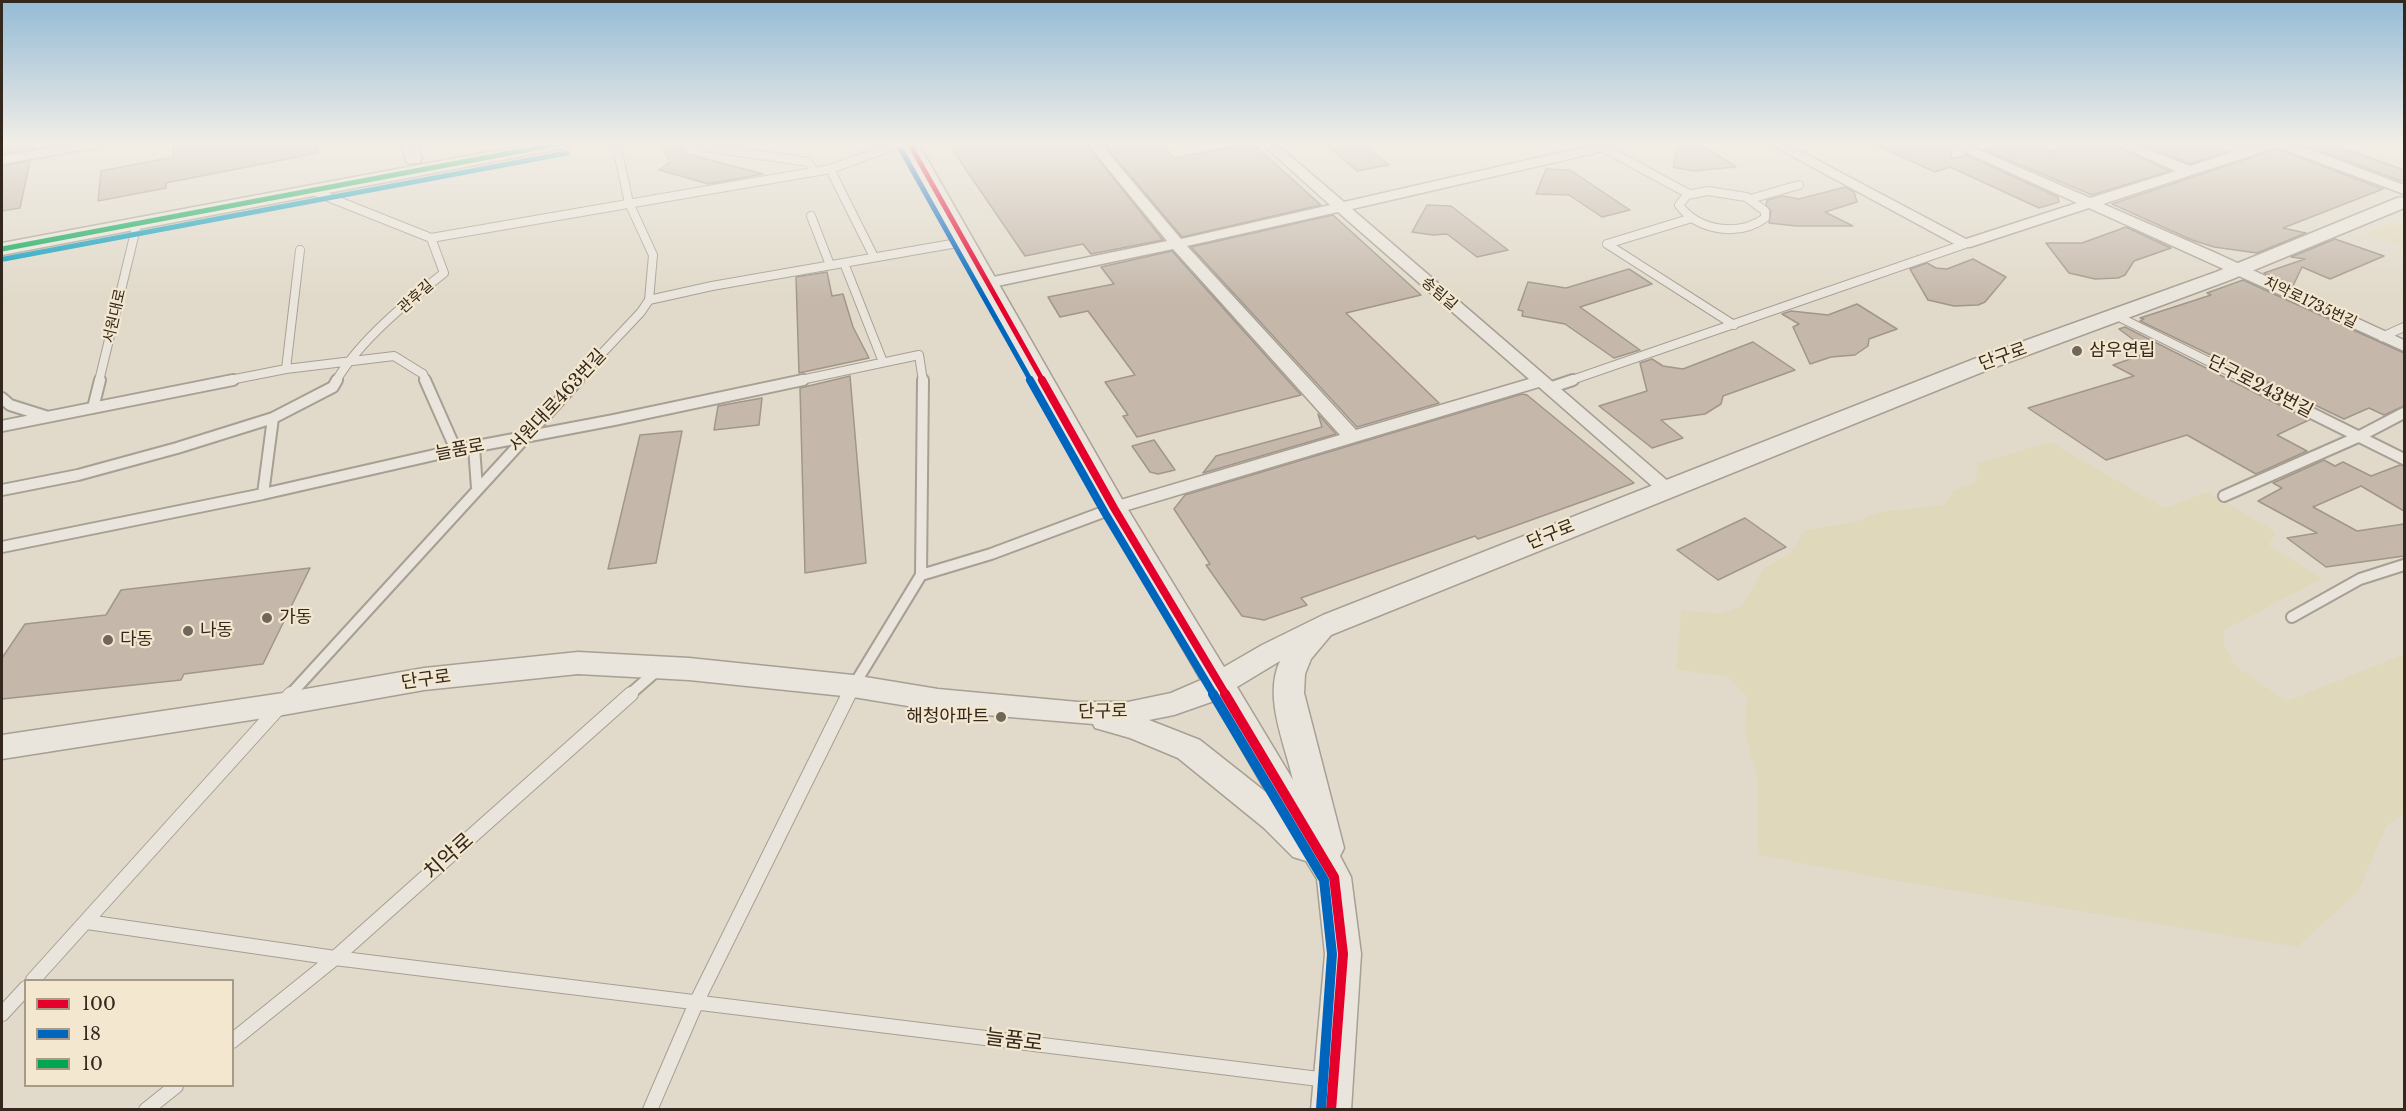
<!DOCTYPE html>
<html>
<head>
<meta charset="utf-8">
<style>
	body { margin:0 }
	#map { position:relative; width:2406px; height:1111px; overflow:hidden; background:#e1daca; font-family:"Libre Baskerville",serif }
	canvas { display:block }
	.frame { position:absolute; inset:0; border:3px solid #34271d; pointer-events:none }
	.legend { position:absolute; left:24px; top:979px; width:210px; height:108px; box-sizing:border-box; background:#f3e8cf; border:2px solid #a79b88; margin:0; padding:8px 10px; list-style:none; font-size:18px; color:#34271d }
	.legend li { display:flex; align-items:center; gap:12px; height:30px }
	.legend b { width:30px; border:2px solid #a79b88 }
</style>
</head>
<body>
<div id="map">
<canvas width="2406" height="1111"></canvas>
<div class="frame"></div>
<ul class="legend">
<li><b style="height:8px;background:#e4002b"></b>100</li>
<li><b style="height:8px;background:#0065bd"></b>18</li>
<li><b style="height:8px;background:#00a651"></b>10</li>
</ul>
</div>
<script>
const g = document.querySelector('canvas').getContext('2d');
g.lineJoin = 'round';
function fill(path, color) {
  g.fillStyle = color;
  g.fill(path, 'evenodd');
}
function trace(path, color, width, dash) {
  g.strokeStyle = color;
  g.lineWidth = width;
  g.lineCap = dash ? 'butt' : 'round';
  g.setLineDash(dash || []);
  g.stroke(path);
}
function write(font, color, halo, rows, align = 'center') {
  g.font = font + ' "Libre Baskerville","Noto Sans KR",serif';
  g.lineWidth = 4.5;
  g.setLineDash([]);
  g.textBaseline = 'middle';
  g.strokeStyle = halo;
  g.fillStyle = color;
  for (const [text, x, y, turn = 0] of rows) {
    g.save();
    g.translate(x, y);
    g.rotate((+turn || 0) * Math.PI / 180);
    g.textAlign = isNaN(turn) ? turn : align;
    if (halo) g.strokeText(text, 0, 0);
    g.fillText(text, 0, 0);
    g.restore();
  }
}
const farmland = new Path2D(`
	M2393,223L2404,229V248L2390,241V238L2399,234L2388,237V242L2368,232Z
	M2051,442L2164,508L2207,492L2276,532L2269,545L2322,579L2224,630V644L2234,665L2287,701L2404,654V814L2387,825L2358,892L2297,947L1880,878L1758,855L1757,778L1745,734L1747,697L1727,676L1676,670L1681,610L1721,614L1741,606L1765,567L1791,553L1805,530L1851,523L1880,512L1945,505L1953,490L1975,484L1978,463Z`);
const building = new Path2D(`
	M2,143H34L33,148L2,154Z
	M173,143H317L318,153L166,183V188L98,201L101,171L173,157Z
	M660,143H682L688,154L763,174L709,184L659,170L670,162Z
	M955,143H1085L1163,240L1091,254L1083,244L1025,256L956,155L952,148H958Z
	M1103,143H1161L1175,158L1252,143L1321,205L1182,237Z
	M1324,143H1362L1389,165L1357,171Z
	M1871,143H1943L1950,148L1952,159L1966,155L2058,197L2059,202L2039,208L1950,167L1935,172Z
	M2003,143H2034L2054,152L2056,143H2110L2170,171L2092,195L1983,149Z
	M2138,143H2214L2217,148L2226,152L2190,164Z
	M2300,143H2329L2404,170V180L2401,181Z
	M1678,145L1703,146L1736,167L1693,171L1673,167Z
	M2277,149L2383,189L2283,228L2306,233L2257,253L2214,247L2192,240L2112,204Z
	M30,161L20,208L2,211V166Z
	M1546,169L1570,170L1630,210L1602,217L1569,195L1536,194Z
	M1845,187L1854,192L1857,202L1825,212L1853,226H1796L1769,223L1771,211L1766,205L1767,200L1783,196L1799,199Z
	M1427,205L1451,206L1508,250L1477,257L1447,234L1433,235L1412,232Z
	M1333,215L1421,295L1346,313L1439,403L1357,427L1191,247Z
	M2126,227L2171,248L2134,261L2125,275L2118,278L2095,279L2069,273L2046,243H2082Z
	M2335,239L2384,256L2330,279L2302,267L2293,286L2264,273L2305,259L2291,257Z
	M1172,251L1301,395L1137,437L1123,416L1128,415L1105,382L1135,375L1088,311L1060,317L1048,297L1114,284L1101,267Z
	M1973,259L2006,277L1985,302L1978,305L1954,306L1928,300L1910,269L1927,263L1936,268L1947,269Z
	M1629,269L1652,284L1580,307L1640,350L1614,358L1565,324L1522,316L1523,311L1518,310L1528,282L1566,288Z
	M827,272L832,296L843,294L853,327L869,358L799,373L796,277Z
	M2243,280L2404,353V406L2384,415L2369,408L2344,419L2140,321L2144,319L2140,318L2211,295L2207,293Z
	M1857,304L1897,329L1869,339L1868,346L1855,355L1831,357L1810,364L1793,327L1799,324L1782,314L1791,311L1828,315Z
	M2125,327L2309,420L2277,435L2307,451L2256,474L2187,435L2106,460L2028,408L2134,376L2113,365L2150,352L2119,329Z
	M1753,342L1795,370L1723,396L1721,404L1705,414L1661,420L1683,438L1652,448L1599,406L1647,391L1640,363L1652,359L1663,366L1683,369Z
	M850,376L866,563L805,573L800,388Z
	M1522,394L1527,395L1634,483L1509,528L1478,539L1475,536L1301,598L1307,605L1264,620L1242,616L1206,565L1210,564L1174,509L1185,495Z
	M762,398L759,425L714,430L718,406Z
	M1318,414L1336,434L1203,473L1216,456L1322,427Z
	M682,431L656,563L608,569L640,435Z
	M1154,440L1175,470L1158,474L1150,472L1132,446Z
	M2324,460L2335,466L2343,462L2371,476L2400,465L2404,466V511L2361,486L2313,507L2357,531L2404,524V556L2326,567L2287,538L2317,533L2258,501L2282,488L2273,483Z
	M1745,518L1786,547L1718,580L1677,550Z
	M310,568L263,664L184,674L181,680L2,699V658L25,624L106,615L121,590Z`);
const serviceFar2 = new Path2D(`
	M702,143L705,147L808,162L815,172
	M2220,143L2246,153
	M1604,148L1689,194
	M830,169L874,257
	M313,191L431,238L444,273C407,302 360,340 336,381
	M1708,191L1746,197L1765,211V218C1739,237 1698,231 1679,205L1687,195Z
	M1750,199L1799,185
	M811,216L830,265
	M431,238L830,169L903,143
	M1607,244L1734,325
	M1607,244L1692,218
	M844,263L883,362
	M649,300L712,286L963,242
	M2115,315L2248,381
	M2382,337L2404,327
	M286,369L300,250
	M99,381L137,224
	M225,381L286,369L394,356L423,374L426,381
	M576,381L641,312L649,300L653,255L629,203L616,143
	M796,381L919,355L923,381
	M1569,381L1965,244`);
const serviceFar1 = new Path2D(`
	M425,380L456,450
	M2245,380L2404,459
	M1549,388L1573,380
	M2,398L10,405L45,416
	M93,408L100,380
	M2,426L233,380
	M474,447L477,488
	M2,490L78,475L177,448L273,418L333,387L337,380
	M263,494L273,418
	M2224,496L2358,437L2404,413
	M2,547L263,494L456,450L614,420L803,380
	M921,575L991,554L1114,508
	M2292,617L2360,579L2404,565
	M290,695L578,380
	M629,695L660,668
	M848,695L921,575L923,380`);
const service = new Path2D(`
	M87,922L335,958L1327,1080
	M33,980L291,694
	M2,1014L26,988
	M232,1041L335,958L631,694
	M146,1110L176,1086
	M650,1110L697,1001L849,694`);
const minor = new Path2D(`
	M75,143H106L100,147L2,164V156Z
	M1087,143H1100L1181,239L1330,205L1261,143H1275L1344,202L1602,143H1627L1621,147L1352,209L1677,489L1674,493H1660L1539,387L1121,512L1114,514L1107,512L1104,508L1107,504L1340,435L1173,249L988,288L982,286L980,283L988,278L1167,241ZM1338,212L1529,379L1356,430L1187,246Z
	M1768,143H1785L1966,239L2077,203L1945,143H1963L2090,198L2176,171L2112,143H2131L2190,166L2260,143H2293L2404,185V194L2277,147L2103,204L2218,254L2404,340V351L2089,208L1970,247H1960Z`);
const tertiary = new Path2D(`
	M400,143H418L422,159L419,163H407Z
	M536,143H573L565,148L2,255V243Z
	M901,143H918L1127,508L1224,667L1262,645L1323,615L1974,359L2216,272L2397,198L2404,197V208L2230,280L1990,369L1331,635L1311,659L1305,674L1304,693L1344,848L1340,856L1351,877L1361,954L1351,1110H1311L1325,954L1317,879L1306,861L1293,857L1264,828L1178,758L1130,738L1095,728L1093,724L938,711L853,697L689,680L578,674L424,690L283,715L2,759V735L283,693L424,668L578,652L689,658L853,675L938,689L1078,702H1128L1171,693L1201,680L1101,508ZM1280,661C1263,697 1285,744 1293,780L1237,687ZM1214,701L1267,793L1200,740L1149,720L1174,715Z`);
const bus1Far2 = new Path2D(`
	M909,143L1043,381`);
const bus1Far1 = new Path2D(`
	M1042,380L1114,508L1226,695`);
const bus1 = new Path2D(`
	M1225,694L1334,877L1343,954L1331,1110`);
const bus2Far2 = new Path2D(`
	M900,148L1031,381`);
const bus2Far1 = new Path2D(`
	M1030,380L1105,513L1214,695`);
const bus2 = new Path2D(`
	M1213,694L1324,880L1332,954L1321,1109`);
const bus3 = new Path2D(`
	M2,249L563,143`);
const bus4 = new Path2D(`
	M4,259L567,153`);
const markers = [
	[2077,351,6,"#71665a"],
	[267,618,6,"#71665a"],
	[188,631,6,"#71665a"],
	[108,640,6,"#71665a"],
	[1001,717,6,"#71665a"]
];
const farStreetnames = [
	["송림길",1439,294,41],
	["관후길",416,297,-42],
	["치악로1735번길",2310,303,25],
	["서원대로",115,316,-77]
];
const poiNames = [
	["삼우연립",2089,351],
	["가동",279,618],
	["나동",200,631],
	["다동",120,640],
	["해청아파트",989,717,"right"]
];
const streetNames = [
	["단구로",2003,357,-20],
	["단구로243번길",2260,387,27],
	["서원대로463번길",558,401,-47],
	["늘품로",460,450,-11],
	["단구로",1551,535,-22],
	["단구로",426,680,-8],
	["단구로",1103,712,-1]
];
const nearStreetnames = [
	["치악로",449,857,-42],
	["늘품로",1014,1041,7]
];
fill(farmland, '#e0d8bb');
fill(building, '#c5b8ab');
trace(building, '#a1968a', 1.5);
trace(serviceFar2, '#a69f94', 10);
trace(serviceFar1, '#a69f94', 14);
trace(service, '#a69f94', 16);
trace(minor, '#a69f94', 3);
trace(tertiary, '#a69f94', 3);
trace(serviceFar2, '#eae5dc', 8);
trace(serviceFar1, '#eae5dc', 10);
trace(service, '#eae5dc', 14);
fill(minor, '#eae5dc');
fill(tertiary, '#eae5dc');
trace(bus1Far2, '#e4002b', 5);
trace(bus1Far1, '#e4002b', 8);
trace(bus1, '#e4002b', 10);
trace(bus2Far2, '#0065bd', 5);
trace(bus2Far1, '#0065bd', 8);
trace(bus2, '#0065bd', 10);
trace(bus3, '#00a651', 5);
trace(bus4, '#059cbc', 5);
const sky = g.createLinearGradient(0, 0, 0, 299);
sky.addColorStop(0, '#94bbd6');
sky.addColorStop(0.48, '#f2eee7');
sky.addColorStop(1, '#f2eee700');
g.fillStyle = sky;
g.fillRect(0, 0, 2406, 299);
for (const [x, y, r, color] of markers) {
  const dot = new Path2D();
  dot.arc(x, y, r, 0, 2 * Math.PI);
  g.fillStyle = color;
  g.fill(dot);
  trace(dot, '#f3e8cf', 2);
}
write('15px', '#34271d', '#f3e8cf', farStreetnames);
write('18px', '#34271d', '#f3e8cf', poiNames, 'left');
write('18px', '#34271d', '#f3e8cf', streetNames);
write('21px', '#34271d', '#f3e8cf', nearStreetnames);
</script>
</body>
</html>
